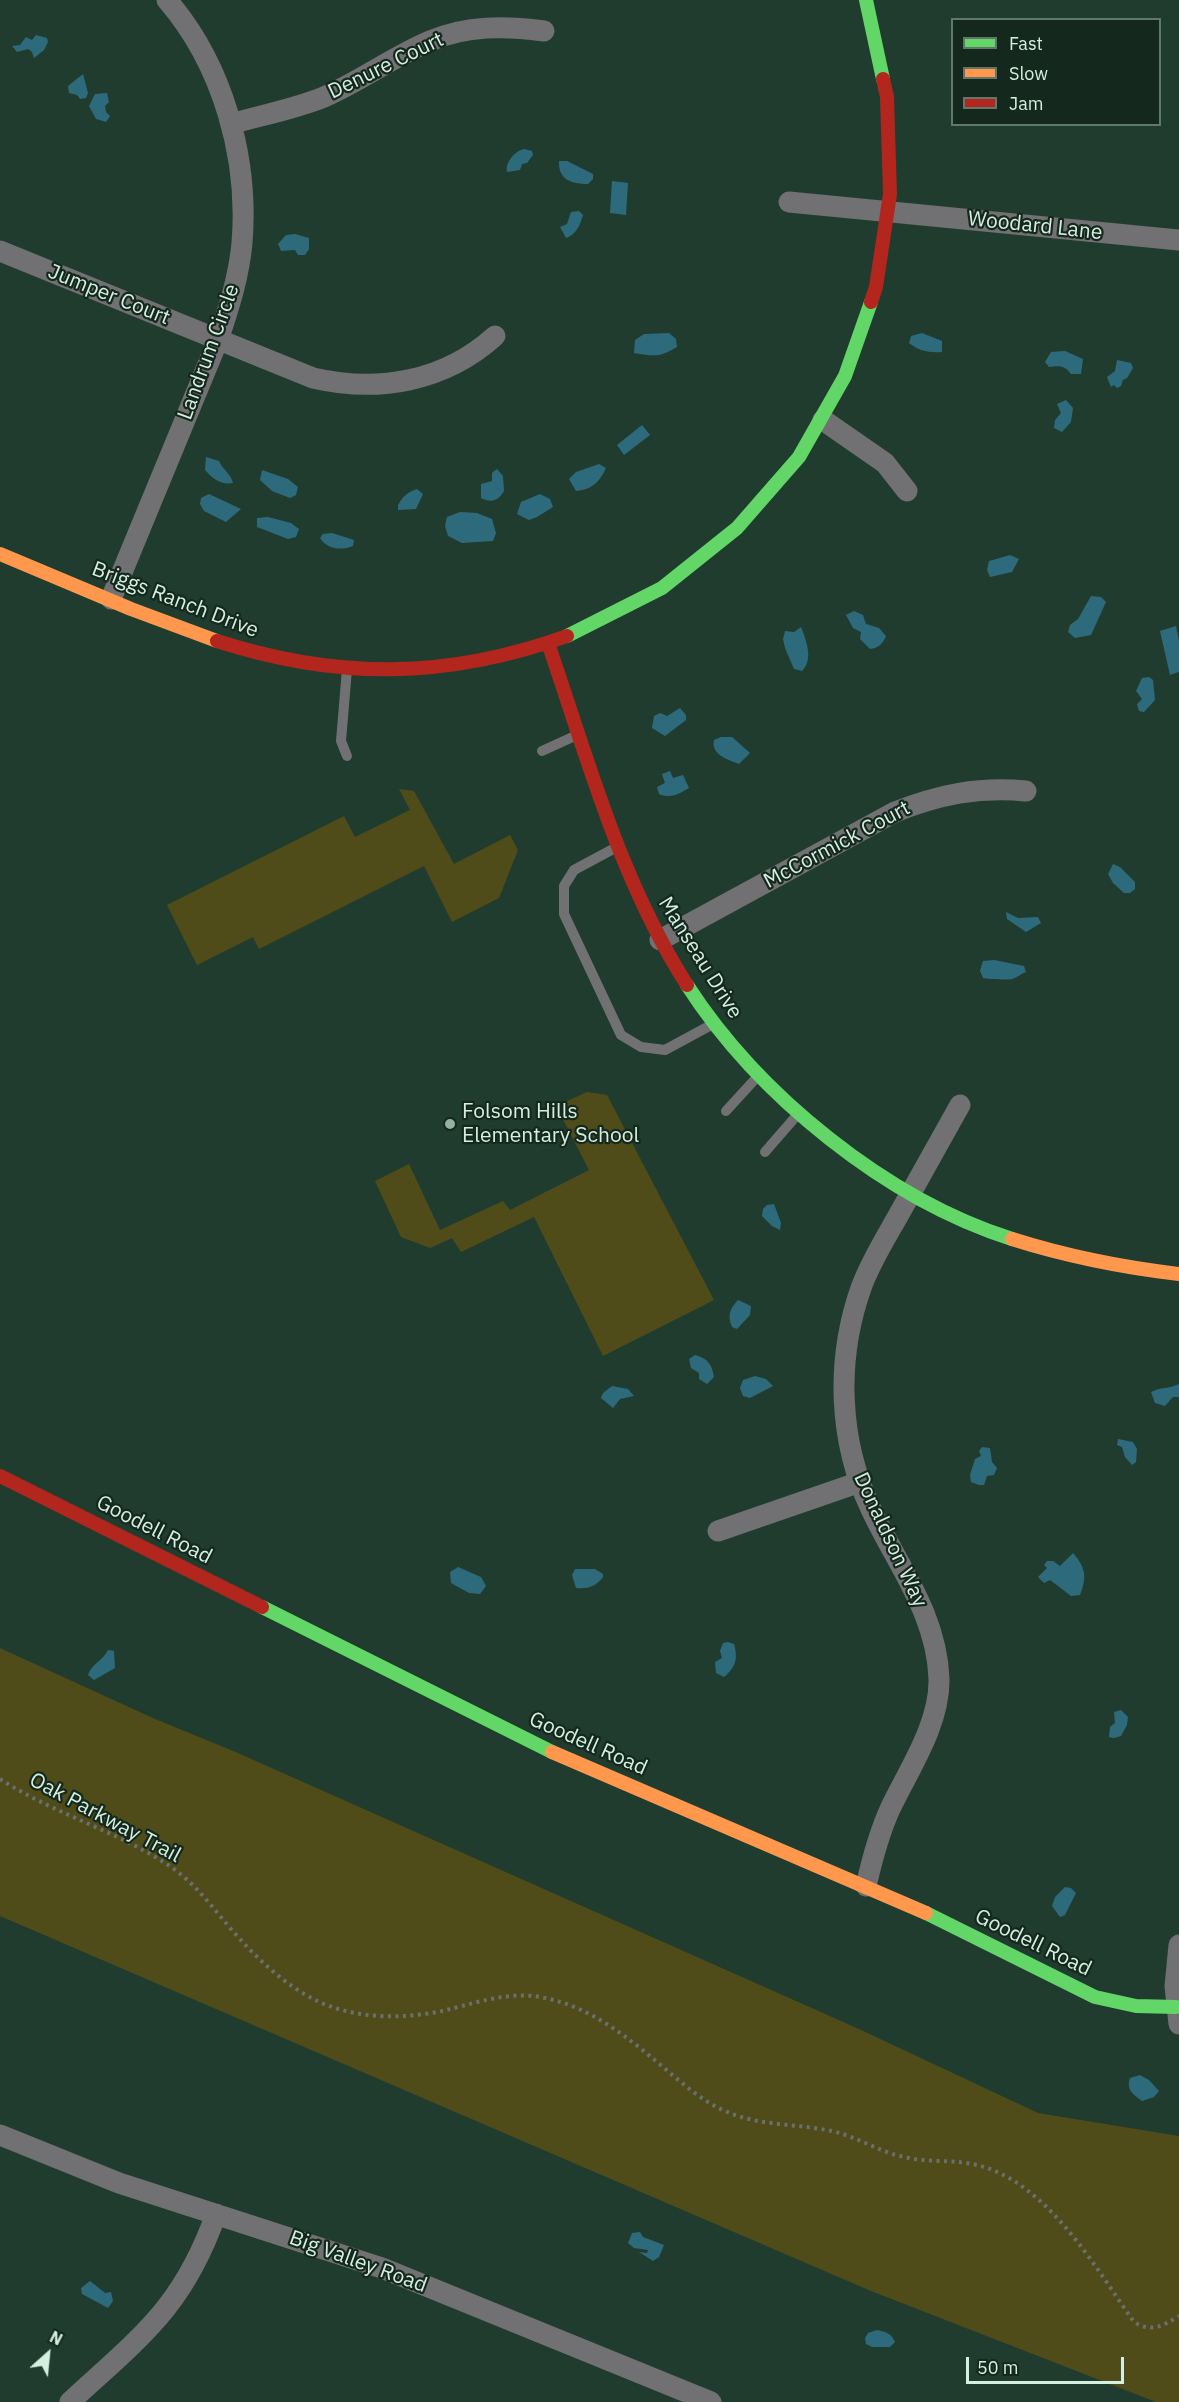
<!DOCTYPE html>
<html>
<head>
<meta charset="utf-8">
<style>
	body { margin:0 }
	#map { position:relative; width:1179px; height:2402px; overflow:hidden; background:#203c2f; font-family:"IBM Plex Sans",sans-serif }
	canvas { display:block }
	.legend { position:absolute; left:951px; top:18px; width:210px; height:108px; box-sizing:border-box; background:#14281e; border:2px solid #61776b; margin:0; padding:8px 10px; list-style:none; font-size:18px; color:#d4eedf }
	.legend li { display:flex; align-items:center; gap:12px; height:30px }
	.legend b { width:30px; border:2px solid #61776b }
	.north { position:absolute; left:18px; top:2324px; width:60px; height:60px; -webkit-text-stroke:4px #14281e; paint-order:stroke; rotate:27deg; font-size:16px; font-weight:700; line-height:24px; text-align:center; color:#d4eedf }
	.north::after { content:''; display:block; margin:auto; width:21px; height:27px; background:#d4eedf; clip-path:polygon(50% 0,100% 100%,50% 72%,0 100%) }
	.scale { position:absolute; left:966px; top:2357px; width:158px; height:27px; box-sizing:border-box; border:3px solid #d4eedf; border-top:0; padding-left:8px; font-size:18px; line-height:21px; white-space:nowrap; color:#d4eedf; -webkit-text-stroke:4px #14281e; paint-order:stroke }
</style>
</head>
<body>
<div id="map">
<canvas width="1179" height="2402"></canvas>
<ul class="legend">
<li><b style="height:8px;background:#63d668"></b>Fast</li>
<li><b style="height:8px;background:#ff974d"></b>Slow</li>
<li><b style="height:8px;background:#b3261e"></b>Jam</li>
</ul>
<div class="north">N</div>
<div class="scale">50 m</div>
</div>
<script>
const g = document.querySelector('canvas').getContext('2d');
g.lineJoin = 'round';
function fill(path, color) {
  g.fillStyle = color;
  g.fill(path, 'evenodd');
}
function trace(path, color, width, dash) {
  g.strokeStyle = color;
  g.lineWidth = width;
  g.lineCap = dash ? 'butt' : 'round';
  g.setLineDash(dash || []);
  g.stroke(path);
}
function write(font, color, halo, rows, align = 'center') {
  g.font = font + ' "IBM Plex Sans",sans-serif';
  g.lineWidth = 4.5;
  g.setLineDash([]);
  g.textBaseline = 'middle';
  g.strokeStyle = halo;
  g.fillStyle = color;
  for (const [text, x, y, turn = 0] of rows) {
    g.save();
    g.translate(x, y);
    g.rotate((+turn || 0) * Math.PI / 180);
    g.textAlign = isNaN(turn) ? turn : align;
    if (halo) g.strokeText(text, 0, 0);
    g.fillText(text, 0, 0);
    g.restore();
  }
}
const green = new Path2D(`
	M399,789L414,791L454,864L510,835L518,850L499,898L452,922L424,866L259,949L253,937L197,965L167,905L344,816L355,837L410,810Z
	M587,1092L607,1095L714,1300L603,1356L534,1217L461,1252L452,1238L430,1248L401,1237L375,1181L409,1164L440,1230L503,1201L510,1210L589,1170L556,1106Z
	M0,1648L155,1719L231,1750L859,2029L1038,2113L1179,2136V2402H1156L871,2291L0,1916Z`);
const water = new Path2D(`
	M36,35L47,38L48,42L44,50L34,58L32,52L28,49L17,52L12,46L20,45L26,37L32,40Z
	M83,74L88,93L86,98L80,99L77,95L69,93L68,86Z
	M107,93L109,102L105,106L106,112L110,116L106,122L96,119L89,106L95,94Z
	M524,149L532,151L533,155L527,163L522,164L520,170L507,172C505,162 515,151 524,149Z
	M559,161H567L593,174V179L588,184C572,184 558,180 559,161Z
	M612,181L628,183L626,215L610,213Z
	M579,211L583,215C580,225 576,235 566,238L560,227L567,224L571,212Z
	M295,234L309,238V249L305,255H298L295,250L281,251L278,244L286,235Z
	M669,333L676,339L677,347C658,358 655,356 634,353L635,340L644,334Z
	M922,333L942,341V352C929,353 919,351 909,343L911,336Z
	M1065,351L1083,359L1081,374H1071C1064,365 1059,366 1049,367L1045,362L1051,352Z
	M1117,360L1131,363L1133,368L1127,378L1123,380L1121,386L1117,388L1114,385L1111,387L1107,377L1115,371Z
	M1066,400L1073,408L1071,422L1062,432L1054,428L1055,420L1061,413L1057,404Z
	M642,425L650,435L624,455L617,445Z
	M206,457L219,461C223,470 231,474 233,483C221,485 213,479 205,470Z
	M599,464L606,468C600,482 591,490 576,491L569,479L576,472Z
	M497,469L503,476L504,491C498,501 492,503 481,498V484L492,481V473Z
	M262,470L288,479L298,487L296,495L290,498L272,491L260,480Z
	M417,489L423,494L416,509L398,510V505C403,496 408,492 417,489Z
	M209,494L241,509L226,522L204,511L200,504L201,498Z
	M540,494L550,499L553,507L537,517L529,520L517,514L521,502Z
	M460,512L477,513L492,519L496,533L493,541L462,543L448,536L445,526L447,517Z
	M268,517L291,523L299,529L296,537L288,539L257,527V518Z
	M332,533L354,540L353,546C341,551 327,549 320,538L323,534Z
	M1010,555L1019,559L1012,572L990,577L987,570L989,561Z
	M1091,596L1101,597L1106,602L1091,635L1075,638L1068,632L1070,625L1078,619Z
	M854,611L863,615L866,624L879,628L886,636C883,644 878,648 870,649L860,639L861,632L853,628L846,615Z
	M1176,626L1179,641V672L1170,675L1160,631Z
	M801,627C806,640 814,659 802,671L794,669L785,648L783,639L785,631L794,632Z
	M1149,677L1153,680L1155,700L1144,712L1139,711L1137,704L1142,699L1136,691L1142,678Z
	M680,708L686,715V720L665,736L652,728L654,716L660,713L667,716Z
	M721,737H732L750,753L739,764C727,759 711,755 714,740Z
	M670,771L673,778L683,775L689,788C679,794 670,799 659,794L657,787L665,783L662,774Z
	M1113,864L1120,867L1135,882V889L1130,893H1124L1113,883L1108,874Z
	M1006,912L1018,918L1038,917L1041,923L1026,932L1007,919Z
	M994,960L1024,966L1026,972C1021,974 1016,978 1012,979C1010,980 986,979 983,978L980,971L983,961Z
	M774,1204L781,1223L780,1230L772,1226L762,1216L763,1209L767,1205Z
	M738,1300L751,1306L750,1315L737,1329L732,1327C727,1315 730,1309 738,1300Z
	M695,1355C707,1358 712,1364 714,1377L707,1384L699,1379V1373L691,1368L689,1359Z
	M755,1376L766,1379L773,1386L750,1398L743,1396L740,1388L743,1380Z
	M1179,1384V1397H1173L1165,1406L1155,1403L1151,1392C1161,1387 1169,1389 1179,1384Z
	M612,1386L628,1389L634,1396L620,1399L613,1408L601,1398L603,1393Z
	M1118,1439L1133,1442L1137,1449L1136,1462L1132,1465L1125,1457L1122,1447L1117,1445Z
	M982,1447L990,1448L992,1462L997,1468L994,1475L987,1476L984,1485H979L971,1482L970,1475L975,1459L981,1456L979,1451Z
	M1073,1553C1086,1568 1087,1577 1080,1595L1071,1596L1050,1580L1044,1583L1038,1577L1047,1568L1044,1565L1047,1561H1053L1060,1566Z
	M458,1567L481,1577L486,1586L480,1594L469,1593L451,1583L450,1572Z
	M575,1569H595L603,1574V1577C596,1587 587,1589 576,1588L572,1575Z
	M728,1642L734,1644C738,1659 736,1667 724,1677L716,1673L715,1662L722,1658L720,1651L723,1643Z
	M108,1650L114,1651L115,1668L94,1680L88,1675C92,1663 102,1662 108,1650Z
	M1121,1710L1128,1717L1127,1725L1121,1736L1114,1738L1109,1737L1110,1727L1115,1723L1114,1712Z
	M1065,1887L1071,1888L1076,1893L1065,1915L1060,1917L1052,1906L1055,1897Z
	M1140,2075L1149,2080L1159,2091L1154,2097L1142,2101C1133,2094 1126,2090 1130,2078Z
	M640,2232L643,2237L664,2245L659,2257L653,2261L639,2252L647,2253L648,2250L634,2248L628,2243L632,2233Z
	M90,2281L105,2293L111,2292L113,2301L108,2308L82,2294L81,2288Z
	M877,2330C886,2332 891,2333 895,2342L890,2347H872L866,2344L865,2338L868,2333Z`);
const path = new Path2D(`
	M0,1779C54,1814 118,1831 171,1867C196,1884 212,1907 231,1929C257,1959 287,1988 324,2004C361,2019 403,2019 442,2011C473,2004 507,1991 540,1997C592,2006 631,2040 670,2073C687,2087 704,2102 725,2111C760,2127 799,2123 836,2132C859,2138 880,2152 904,2157C928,2163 953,2159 977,2165C1047,2182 1095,2267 1134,2322C1152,2333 1162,2326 1179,2316`);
const lane = new Path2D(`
	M347,669L341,741L347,756
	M542,751L577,735
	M615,848L574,870L564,886V914L621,1035L641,1047L665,1050L713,1024
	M726,1111L758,1076
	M765,1152L798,1114`);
const street = new Path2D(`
	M231,124C262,115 295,109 324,97C361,81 394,56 430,41C467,25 505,26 544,31
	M789,202L1179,240
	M0,251L313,378C378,393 444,382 495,336
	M823,420L885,463L907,491
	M111,599L218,340C229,308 239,276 242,243C249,158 223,65 167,0
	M660,940L895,812C938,795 979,786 1026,791
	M718,1531L860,1482
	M866,1886C872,1860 879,1833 890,1809C909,1769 940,1724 939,1679C937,1614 897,1565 871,1509C838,1440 836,1359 861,1288C870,1263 885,1239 898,1216C919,1179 939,1142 960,1105
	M1179,1945L1175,1986L1179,2024
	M0,2135L119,2183L382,2268L711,2402
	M70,2402C102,2372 138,2343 166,2308C188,2280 204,2248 216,2214`);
const fast = new Path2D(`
	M866,0L883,79
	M567,636L662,588L737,528L799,457L845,376L871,302
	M687,985C758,1095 886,1199 1012,1239
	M262,1607L552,1752
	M926,1913L1095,1997L1136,2006L1176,2007`);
const slow = new Path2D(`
	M0,554L131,609L217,641
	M1012,1239C1069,1257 1119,1267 1179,1274
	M552,1752L926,1913`);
const jam = new Path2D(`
	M871,302L876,287L890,194L887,97L883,79
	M217,641C338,680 447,679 567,636
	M548,643C588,760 620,880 687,985
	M0,1476L262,1607`);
const markers = [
	[450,1124,6,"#95b0a1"]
];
const streetNames = [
	["Denure Court",386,66,-26],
	["Woodard Lane",1035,226,6],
	["Jumper Court",109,295,22],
	["Landrum Circle",209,352,-70],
	["Briggs Ranch Drive",175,600,21],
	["McCormick Court",837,845,-28],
	["Manseau Drive",700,958,58],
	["Goodell Road",154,1530,27],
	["Donaldson Way",890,1540,65],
	["Goodell Road",588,1744,24],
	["Oak Parkway Trail",105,1818,28],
	["Goodell Road",1033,1943,26],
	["Big Valley Road",358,2262,20]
];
const poiNames = [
	["Folsom Hills",462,1112],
	["Elementary School",462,1136]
];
fill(green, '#4f4c1a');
fill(water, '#2d6b7c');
trace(path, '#69706d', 4, [3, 4.5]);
trace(lane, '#717072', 10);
trace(street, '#717072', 21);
trace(fast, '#63d668', 14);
trace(slow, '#ff974d', 14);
trace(jam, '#b3261e', 14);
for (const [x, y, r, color] of markers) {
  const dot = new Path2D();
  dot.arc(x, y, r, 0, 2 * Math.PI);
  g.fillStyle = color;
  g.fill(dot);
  trace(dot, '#14281e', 2);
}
write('21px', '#d4eedf', '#14281e', streetNames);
write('21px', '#d4eedf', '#14281e', poiNames, 'left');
</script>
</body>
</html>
